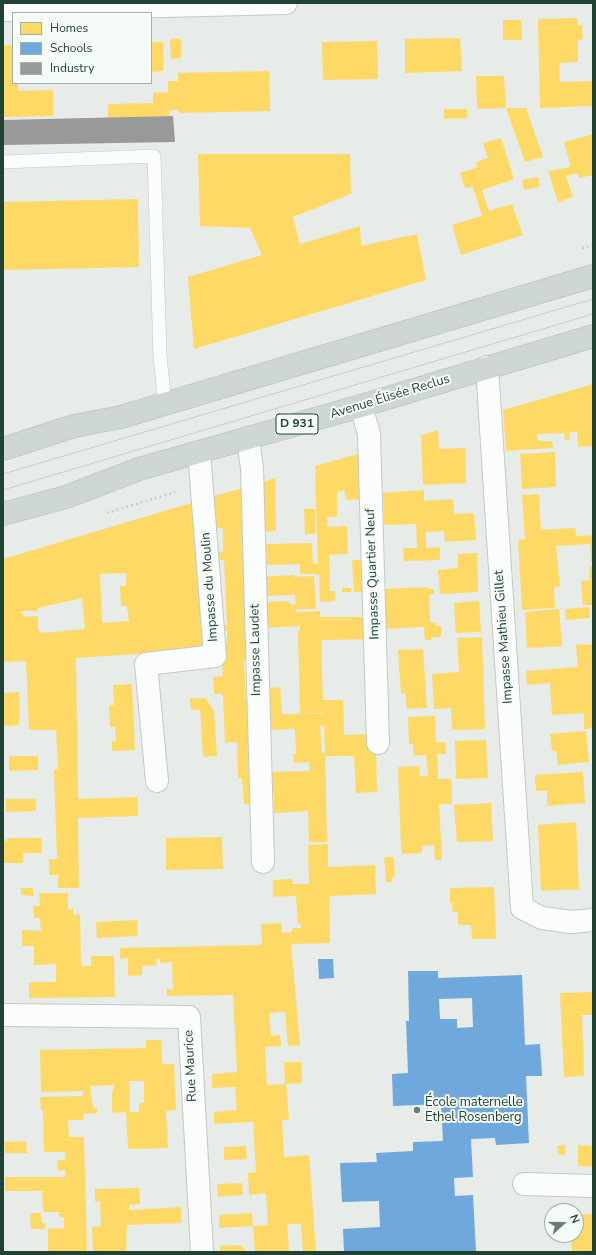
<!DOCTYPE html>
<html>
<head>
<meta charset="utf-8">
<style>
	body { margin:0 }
	#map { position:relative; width:596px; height:1255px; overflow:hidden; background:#e7ece9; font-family:"Nunito Sans",sans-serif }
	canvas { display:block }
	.frame { position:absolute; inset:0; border:4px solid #214334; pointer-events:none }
	.legend { position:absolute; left:12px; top:12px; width:140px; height:72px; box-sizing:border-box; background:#f5fbf7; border:1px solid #a0b1a9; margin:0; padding:5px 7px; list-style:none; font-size:12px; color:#214334 }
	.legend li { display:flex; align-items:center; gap:8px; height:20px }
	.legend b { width:20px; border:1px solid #a0b1a9 }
	.north { position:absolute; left:544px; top:1203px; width:40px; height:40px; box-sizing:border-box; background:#f5fbf7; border:1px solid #a0b1a9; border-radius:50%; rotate:69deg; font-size:11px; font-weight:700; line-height:16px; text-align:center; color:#214334 }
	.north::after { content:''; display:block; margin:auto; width:14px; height:18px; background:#667e73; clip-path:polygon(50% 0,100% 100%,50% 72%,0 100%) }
</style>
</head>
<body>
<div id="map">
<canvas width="596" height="1255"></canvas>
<div class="frame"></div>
<ul class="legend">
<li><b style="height:11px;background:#ffd966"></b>Homes</li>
<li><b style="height:11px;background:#6fa8dc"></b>Schools</li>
<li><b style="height:11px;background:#999"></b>Industry</li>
</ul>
<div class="north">N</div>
</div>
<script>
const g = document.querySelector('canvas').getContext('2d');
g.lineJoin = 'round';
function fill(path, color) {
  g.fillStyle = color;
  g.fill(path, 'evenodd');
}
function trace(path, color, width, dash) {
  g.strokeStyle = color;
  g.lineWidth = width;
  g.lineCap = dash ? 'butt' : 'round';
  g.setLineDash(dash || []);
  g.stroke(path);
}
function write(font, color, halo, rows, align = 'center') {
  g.font = font + ' "Nunito Sans",sans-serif';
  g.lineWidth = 4;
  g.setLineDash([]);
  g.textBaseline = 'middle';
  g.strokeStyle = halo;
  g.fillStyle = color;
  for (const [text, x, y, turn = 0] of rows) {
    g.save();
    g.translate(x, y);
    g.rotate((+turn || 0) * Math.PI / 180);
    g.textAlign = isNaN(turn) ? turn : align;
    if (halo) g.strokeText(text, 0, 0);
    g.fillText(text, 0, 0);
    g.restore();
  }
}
const homes = new Path2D(`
	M577,18V25H582L583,39L578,40V62L559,63L560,82L593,81V106L540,108L538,19Z
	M503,20H521L522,40H503Z
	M460,38L462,71L405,73V39Z
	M170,39H181V58L171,59Z
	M377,41L378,79L323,80L322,42Z
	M151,42H163V71L151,72Z
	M3,45H13V83H18V91L53,90V116L3,117Z
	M269,71L270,111L179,113V110H169V116L108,118V104L153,103V93L168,92V81H178V73Z
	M476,76H504L506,108H526L543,157L525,162L506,108L477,109Z
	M444,109H467V118L444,119Z
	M593,134V175L579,178L577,173L566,176L573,197L558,202L548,171L571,167L564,142Z
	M501,138L514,179L482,190L489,211L512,204L523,235L461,255L452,225L482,216L473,187L465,188L460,173L478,167L476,162L488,158L483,143Z
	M198,154H350L351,194L293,217L300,244L360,226L361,246L417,234L426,280L194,349L188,277L262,255L250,228L200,226Z
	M538,177L540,187L524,190L522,180Z
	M138,199L139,267L3,270V202Z
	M593,384V443L591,446L578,447L577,432H569V440H565L564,433L537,434L538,441H552L553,448L506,451L503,410Z
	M438,430L439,449L465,448L466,483L423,485L421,435Z
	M365,452L367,499L346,500L344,490L337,492V517H327V527L347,526L348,554L329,555L330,591H335V601L320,602L319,574H300V564L267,565L266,544L312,543L313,563L318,564L315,466Z
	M555,452L556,487L522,489L520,454Z
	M275,478L276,531L258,532L257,484Z
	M243,488L250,661H244L246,701H252L256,804H244L242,778H238L237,742L225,743L223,694H214L213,677L223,676L222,662H224L223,643L227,642V631H222L221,625H227L224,560H217L216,552H223V528L213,529L211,497Z
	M424,490V501L453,499L454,514L474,513L476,540L445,542L444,531L426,532V548L440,547V560L404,561L403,548H417L416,524L384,525L383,493Z
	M539,494L541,530L575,528L576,536L593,535V562H591L590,544L556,546L560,587H554L555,608L522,610L518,540L525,539L522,495Z
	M198,501L209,649L76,658L78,799L137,797L138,816L78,818L79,888H58V875H49V859H57L54,770L58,769L56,730H29L26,661L3,662V559ZM126,573V586H120L121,606H127L129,621L102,623L100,574ZM82,598L85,629L42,633L38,630V616L23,617L22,611H38V608Z
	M304,509H315V534H305Z
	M477,553L478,592L440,594L438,570L458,568V554Z
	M352,560H369L370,592H354Z
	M593,566V605H583L581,581L590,580L589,567Z
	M294,575L295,577L314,576L316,609H296V612L320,611V617H370L371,639L321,640L323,700H343L344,735L368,734L376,748L377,792L356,793L354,756H325L327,842H309L308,811L274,813V793H269L268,772L309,771V762L294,763L293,754H296L295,729L267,730L265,688L280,687L282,714H323V713L300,714L298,631H300V626L262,628L261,602L289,601L290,605L296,604L295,595L261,596L260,577ZM320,726H324L325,753H322Z
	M428,587L429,589H434V594L429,595L430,622H435L436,626H441V637H431V640H425L424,627L381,629L379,589Z
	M342,588H351V592H342Z
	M479,601L481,632L456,633L454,603Z
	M589,607L590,618L566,620L565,609Z
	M559,609L562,646L527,648L525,612Z
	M482,637L485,729L452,730L451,708L434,709L432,674L459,672L457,638Z
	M592,644L593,728L584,729V713L552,715L550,683L527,685L526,671L578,667L576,645Z
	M423,649L427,708L407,709L405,693L401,694L398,650Z
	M132,684L135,750L112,751V741H116L115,727H110L109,705H114L113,685Z
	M19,692V725L3,726V693Z
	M190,698H205L214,710L217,756L203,757L200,710H191Z
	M435,716L436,742H445L446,754H437L438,779H451L452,787V804H439L442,860H435L434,845L422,846V853L402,854L401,846L398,767L419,766V776H428L426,755L414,756L413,744H409L408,717Z
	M586,731L589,762L558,765L556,750L552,751L550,734Z
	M486,740L488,778L456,779L455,741Z
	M9,756H38V770L9,771Z
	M583,772L585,803L547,806V791H536L535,775Z
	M6,799H36V811L6,812Z
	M491,803L493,841L457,842L454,805Z
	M576,822L579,889L541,891L538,825Z
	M222,837L223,869L166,870V838Z
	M7,838H41L42,853H23V863H3V841H7Z
	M328,844V867L375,865L376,894L329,896L330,943L291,944L300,1045L288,1046L285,1012L269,1013L271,1036L280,1035L281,1046L265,1047L267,1085L285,1084L284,1062H301L302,1083L286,1084L289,1120H282L284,1157L309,1155L316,1252H303L301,1224H287L289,1252H255L253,1226L268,1225L266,1193L249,1195L248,1173L256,1172L253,1122L214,1124V1112L237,1110L235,1087L212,1088V1074L237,1072L233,995L167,996V989H173L172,962L160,963V959H156L157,965L142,966V975L128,976V958L120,959V948L262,945L261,924L281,923L282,933L291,932L293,928H301V924H298L296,896L273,897V880L292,879L293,884H309L308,845Z
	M384,857H394L395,877H392V882H386Z
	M494,887L496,939H472L471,925H458V912H453L452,903H450V888Z
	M21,888H33V896L21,895Z
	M39,893H68V909H73V915L80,914L81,966H91V956H114L115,997L29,998V982H56V964L34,965V946H22V930L41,931L40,918H34L33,906H40Z
	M137,920V936L97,938L96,922Z
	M593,992V1015H582L584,1076L564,1077L560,993Z
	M146,1040H161L162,1064H174L176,1110L166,1111L168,1148L128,1149L126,1112L112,1113V1092L115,1085L90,1086L93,1108H97V1113L83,1114L84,1120H68L69,1137H84L87,1252H48V1229L64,1228V1217H59V1212H43L42,1191H5V1177H65V1170L58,1171L57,1160H65V1152H44L43,1110L41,1111L40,1097L83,1096V1091L41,1092L40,1050L146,1048ZM129,1081H144V1103H139V1112H130Z
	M26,1141L27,1153H5L4,1142Z
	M565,1145V1155H558L557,1146Z
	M578,1145L593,1146V1167L578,1166Z
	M246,1146L247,1159L224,1160V1147Z
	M242,1183L243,1195L218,1197L217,1184Z
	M139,1188L140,1204L129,1205V1210L181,1207V1223L127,1225L126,1252H93L92,1227L101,1226L100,1201L95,1202V1189Z
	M30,1213H41L42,1223H45V1229H31Z
	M252,1213L253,1226L219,1228V1215Z
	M593,1214V1252H572L571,1238H576V1215Z
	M240,1245L245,1250V1252H220V1246Z`);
const schools = new Path2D(`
	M318,959H333L334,978L319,979Z
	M408,971H438V978L522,975L525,1045L540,1044L542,1076H526L529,1143L496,1145L495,1138L471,1139L473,1177L454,1178L455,1196L473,1195L476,1252H344L343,1229L380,1227L379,1201L342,1202L340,1163L377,1162L376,1153L413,1151V1142L443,1141L441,1104L393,1106L392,1074L408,1073L406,1021H409ZM472,998L473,1027L457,1028V1019H440L439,999Z`);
const industry = new Path2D(`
	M173,116L175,142L3,145V120Z`);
const path = new Path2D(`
	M582,248L593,245
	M107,513L175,492`);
const lane = new Path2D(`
	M3,162L154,156L160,356L165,404`);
const street = new Path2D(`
	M3,10L286,3
	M487,367L522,908L542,918L571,922L593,920
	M361,406L369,434L378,743
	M248,438L252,468L263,862
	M157,781L146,664L215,656L199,452
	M3,1015L189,1017L202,1252
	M524,1184L593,1186`);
const primary = new Path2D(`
	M3,449L74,426L121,417L593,276
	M3,514L66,497L139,469L361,406L593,336`);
const tram = new Path2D(`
	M3,474L593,299
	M3,490L593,314`);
const markers = [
	[417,1110,4,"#667e73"]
];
const shields = [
	[297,424,42]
];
const shieldNames = [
	["D 931",297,424]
];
const streetNames = [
	["Avenue Élisée Reclus",390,397,-17],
	["Impasse Quartier Neuf",373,574,-92],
	["Impasse du Moulin",210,587,-94],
	["Impasse Mathieu Gillet",504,637,-94],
	["Impasse Laudet",256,650,-91],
	["Rue Maurice",191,1066,-93]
];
const poiNames = [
	["École maternelle",425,1103],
	["Ethel Rosenberg",425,1118]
];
fill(homes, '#ffd966');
fill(schools, '#6fa8dc');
fill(industry, '#999');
trace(lane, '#c4c9c6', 14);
trace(street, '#c4c9c6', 24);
trace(primary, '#c1cbc7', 24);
trace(path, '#c6cec9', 2.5, [2, 3]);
trace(lane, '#fbfcfc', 13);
trace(street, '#fbfcfc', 22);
trace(primary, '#ced7d3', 22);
trace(tram, '#c8cdca', 1);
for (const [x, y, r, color] of markers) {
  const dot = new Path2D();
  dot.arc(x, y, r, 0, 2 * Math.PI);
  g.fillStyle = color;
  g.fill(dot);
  trace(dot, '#f5fbf7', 1.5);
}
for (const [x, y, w] of shields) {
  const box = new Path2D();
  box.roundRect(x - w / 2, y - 10, w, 20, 3);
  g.fillStyle = '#f5fbf7';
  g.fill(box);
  trace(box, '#214334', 1);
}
write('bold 12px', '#214334', null, shieldNames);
write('13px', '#214334', '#f5fbf7', streetNames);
write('13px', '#214334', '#f5fbf7', poiNames, 'left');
</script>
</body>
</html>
